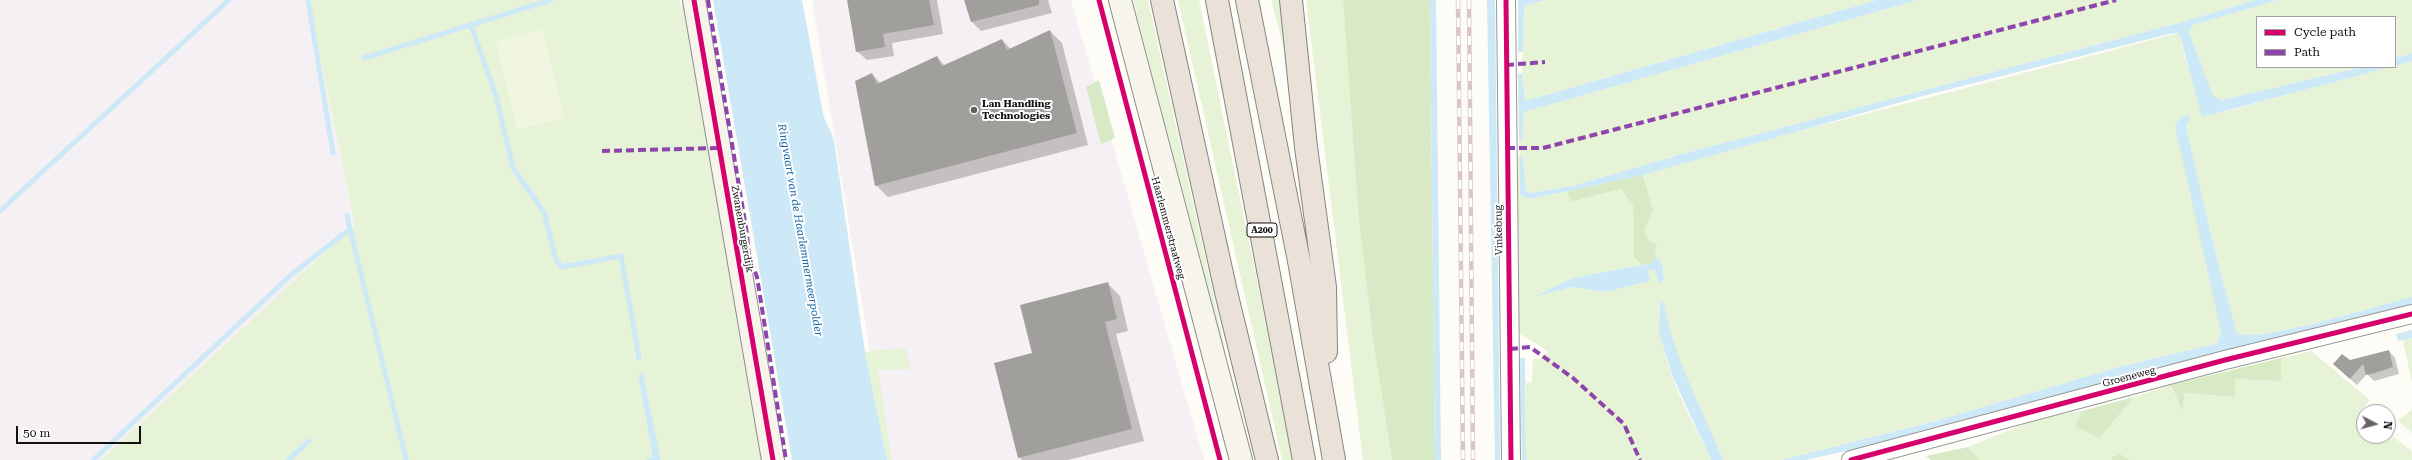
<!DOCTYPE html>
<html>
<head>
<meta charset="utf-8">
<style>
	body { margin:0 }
	#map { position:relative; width:2412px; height:460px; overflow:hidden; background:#fdfcf7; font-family:"Roboto Serif",serif }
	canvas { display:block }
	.legend { position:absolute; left:2256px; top:16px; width:140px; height:52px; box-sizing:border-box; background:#fff; border:1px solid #a0a0a0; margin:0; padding:5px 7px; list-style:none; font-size:12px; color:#111 }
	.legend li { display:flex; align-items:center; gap:8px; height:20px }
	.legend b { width:20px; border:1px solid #a0a0a0 }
	.north { position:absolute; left:2356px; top:404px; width:40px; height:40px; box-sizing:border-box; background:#fff; border:1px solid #a0a0a0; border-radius:50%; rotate:96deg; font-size:11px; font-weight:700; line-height:16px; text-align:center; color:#111 }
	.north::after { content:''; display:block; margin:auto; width:14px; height:18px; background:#646362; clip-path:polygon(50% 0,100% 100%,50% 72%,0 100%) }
	.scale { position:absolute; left:16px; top:426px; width:125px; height:18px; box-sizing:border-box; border:2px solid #111; border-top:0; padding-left:5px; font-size:12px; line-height:14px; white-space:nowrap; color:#111; -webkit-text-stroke:3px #fff; paint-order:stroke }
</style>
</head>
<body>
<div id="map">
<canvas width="2412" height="460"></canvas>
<ul class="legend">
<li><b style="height:5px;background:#d6006c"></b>Cycle path</li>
<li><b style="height:5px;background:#8e44ad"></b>Path</li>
</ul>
<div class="north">N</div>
<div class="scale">50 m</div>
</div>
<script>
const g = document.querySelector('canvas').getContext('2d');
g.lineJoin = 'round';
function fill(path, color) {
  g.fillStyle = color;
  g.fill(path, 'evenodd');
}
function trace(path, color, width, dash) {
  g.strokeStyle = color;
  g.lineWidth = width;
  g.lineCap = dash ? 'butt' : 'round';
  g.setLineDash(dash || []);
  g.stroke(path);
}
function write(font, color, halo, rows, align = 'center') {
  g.font = font + ' "Roboto Serif",serif';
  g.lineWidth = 4;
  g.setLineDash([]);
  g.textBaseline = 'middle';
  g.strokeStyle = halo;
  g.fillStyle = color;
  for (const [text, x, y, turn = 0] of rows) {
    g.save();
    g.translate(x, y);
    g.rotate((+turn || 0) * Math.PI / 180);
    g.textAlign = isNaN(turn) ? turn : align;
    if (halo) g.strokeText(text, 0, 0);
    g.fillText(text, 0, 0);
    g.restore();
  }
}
const industrial = new Path2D(`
	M0,0H308L355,224L101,460H0Z
	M812,0H1071L1204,460H888Z`);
const green = new Path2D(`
	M308,0H679L680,4L688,10L762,460H660L643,374L638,376L654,460H101L355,224Z
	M1133,0H1148L1226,352L1225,353Z
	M1178,0H1199L1268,334L1292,460H1282Z
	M1271,0H1287L1295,91L1274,11Z
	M1306,0H1343L1358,211L1373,341L1392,460H1363Z
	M1545,0H1877L1525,101L1522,74L1524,6Z
	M1918,0H2256L2175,24L1682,154L1573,186L1531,193L1526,190L1523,159L1520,194L1530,199L1567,191L1571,202L1621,189L1633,205L1634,257L1642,265L1572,278L1537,296L1572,287L1606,292L1650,281L1648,269H1655L1659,283H1663C1664,273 1664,262 1655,256L1657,243L1649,241L1644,230L1653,210L1643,175L1780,136L2179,33L2186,62L2223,112L2412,61V297C2385,303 2254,345 2237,333L2217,259L2186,127L2190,119L2187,114L2178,120L2221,332L2218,343L2119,367L1936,421L1781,460H1723C1709,426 1690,393 1678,359C1671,341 1667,322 1664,303L1660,302C1655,358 1688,411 1711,460H1526V383L1532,382L1533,359H1540L1548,351L1517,332L1514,155L1520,156L1519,141L1522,139L1524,112Z
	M2278,0H2412V53L2395,58V17H2257V67H2362L2222,100L2212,96L2189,32L2193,25Z
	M2412,338V383L2403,340Z
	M906,347L910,369L878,370L892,460H887L865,352Z
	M2311,351L2370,400L2360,412L2364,415V436H2388V433L2412,451V460H2120L2111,458L2112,460H1980L1968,447L2039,418L2082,411L2075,426L2099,439L2134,397L2171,385L2181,410L2185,393L2234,397V379L2281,380V358Z
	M2412,409V433L2398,421Z`);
const forest = new Path2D(`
	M1343,0H1430L1435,460H1392L1373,341L1358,211Z
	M1099,80L1115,138L1101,144L1086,87Z
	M1643,175L1653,210L1644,230L1649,241L1657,243L1654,263L1642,265L1634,257L1633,205L1621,189L1571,202L1567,191Z
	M2281,358V381L2235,379V397L2185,393L2182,411L2171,385Z
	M2134,397L2099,439L2075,426L2082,411Z
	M1968,447L1980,460H1931L1926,456Z
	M2120,454L2129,460H2112L2111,458Z`);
const pitch = new Path2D(`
	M542,30L564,118L518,129L496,42Z`);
const water = new Path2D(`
	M713,0H802L823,114C826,124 831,130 834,141L865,352L887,460H792Z
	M1430,0H1436L1441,460H1435Z
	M1487,0H1495L1500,460H1495Z
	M1518,0H1545L1524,6L1523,51L1518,53Z
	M1877,0H1918L1524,112L1522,140H1519L1518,73L1522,74L1525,101Z
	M2256,0H2278L2193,25L2189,32L2213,96L2222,100L2362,67H2391L2202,117L2179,33L2169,34L1930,94L1643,175L1530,199L1520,195V156L1523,159L1526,190L1530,193L1573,186L1682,154L2175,24Z
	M2412,53V61L2395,66V58Z
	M2187,114L2190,119L2186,127L2217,259L2237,333C2254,345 2385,303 2412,297V304L2302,336L1871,445L1867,450L1864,447L1805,460H1781L1936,421L2119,367L2218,343L2221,332L2175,126L2178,120Z
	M1655,256C1664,262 1664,273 1663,283H1659L1654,269L1648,270L1650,281L1606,292L1572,287L1534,297L1572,278L1653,263Z
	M1660,302L1664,303C1674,359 1702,408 1723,460H1711L1672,375L1659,333Z
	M2412,330V338L2398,341L2396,334Z
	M1520,358H1525L1526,460H1522Z
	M643,374L660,456V460H654L653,457L638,375Z`);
const shadow = new Path2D(`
	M848,0H937L943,34L892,43L894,56L867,60L857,51Z
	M965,0H1048L1052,13L981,31L972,22Z
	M1050,31L1062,43L1088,145L888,197L876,185L872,74L881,84L937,57L945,66L1002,40L1011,49Z
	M1108,284L1120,296L1128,331L1116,334L1144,441L1068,460H1022L1019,457Z
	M2389,351L2395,358L2399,374L2374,381L2367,374L2357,385L2334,364Z`);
const stream = new Path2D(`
	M308,0L333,153
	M471,25L496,96L513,168L544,212L556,260L562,267L621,256L639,358
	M364,58L551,0
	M0,211L229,0
	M350,229L406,459
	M93,460L292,274L350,229L347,215
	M288,460L309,441
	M649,460L657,459`);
const building = new Path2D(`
	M847,0H929L934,25L883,34L885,47L856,52Z
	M964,0H1039V5L971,22Z
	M1050,30L1077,133L875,186L855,81L872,73L877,84L937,56L942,66L1002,39L1007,50Z
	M1108,282L1117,319L1105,322L1132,429L1018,458L994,363L1032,353L1020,305Z
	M2389,350L2393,367L2375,373L2366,375L2363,364L2350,379L2333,364L2342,354L2350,360Z`);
const street = new Path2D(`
	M1506,0L1511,460
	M1851,460L2225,360L2412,314`);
const secondary = new Path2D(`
	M694,0L773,460
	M1120,0L1241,460`);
const highway = new Path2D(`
	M1162,0L1226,292L1267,460
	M1217,0L1304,460
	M1247,0L1299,261L1334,460
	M1291,0L1306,147L1325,287L1326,352`);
const rail = new Path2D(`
	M1458,0L1463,460
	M1469,0L1473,460`);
const quiet = new Path2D(`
	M708,0L747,234L749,256L757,277L786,460
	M1506,65L1545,62
	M1507,148H1543L2116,0
	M602,151L719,148
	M1510,349L1530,347L1573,378L1624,424L1640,460`);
const cycleway = new Path2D(`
	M694,0L773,460
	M1099,0L1220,460
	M1506,0L1511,460
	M1851,460L2225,360L2412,314`);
const markers = [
	[974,110,4,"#646362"]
];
const shields = [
	[1262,230,30]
];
const shieldNames = [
	["A200",1262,230]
];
const poiNames = [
	["Lan Handling",982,104],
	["Technologies",982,116]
];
const streetNames = [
	["Haarlemmerstraatweg",1168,228,75],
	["Zwanenburgerdijk",742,229,80],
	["Vinkebrug",1499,230,-91],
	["Groeneweg",2129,377,-15]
];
const waterNames = [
	["Ringvaart van de Haarlemmermeerpolder",800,230,80]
];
fill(industrial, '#f5f0f3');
fill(green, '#e7f3d7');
fill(forest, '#d8eac5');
fill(pitch, '#f0f6e1');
fill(water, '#cde8f7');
fill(shadow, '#0003');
trace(stream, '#cde8f7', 5);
fill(building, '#a19f9c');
trace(street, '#979795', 20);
trace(secondary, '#8e8d8b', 24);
trace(highway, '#858482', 24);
trace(street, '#fffffe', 18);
trace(secondary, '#f6f4eb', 22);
trace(highway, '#eae1d8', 22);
trace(rail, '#d9c6c7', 4.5);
trace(rail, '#fff', 3, [9]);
trace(quiet, '#8e44ad', 4, [8, 4]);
trace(cycleway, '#d6006c', 5);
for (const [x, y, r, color] of markers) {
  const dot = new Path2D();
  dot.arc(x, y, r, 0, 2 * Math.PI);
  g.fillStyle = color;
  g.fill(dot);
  trace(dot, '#fff', 1.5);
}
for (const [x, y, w] of shields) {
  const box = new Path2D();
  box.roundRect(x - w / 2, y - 7, w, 14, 3);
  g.fillStyle = '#fff';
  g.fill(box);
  trace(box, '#111', 1);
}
write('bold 9px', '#111', null, shieldNames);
write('bold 10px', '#111', '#fff', poiNames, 'left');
write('10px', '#111', '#fff', streetNames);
write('italic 11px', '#1768a6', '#fff', waterNames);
</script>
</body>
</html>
